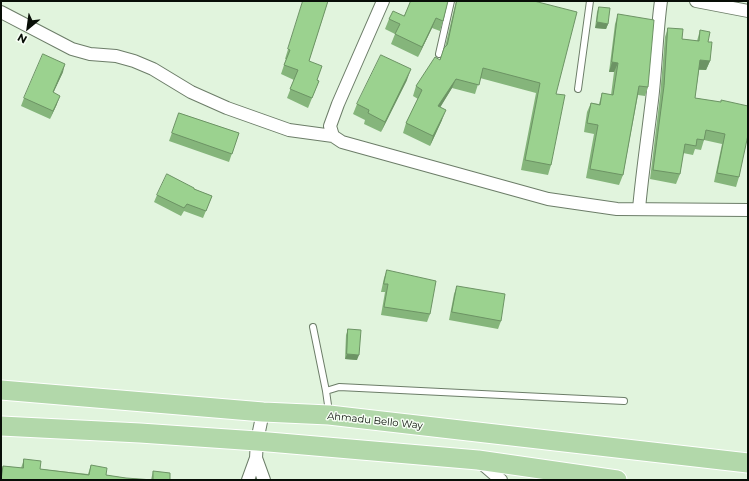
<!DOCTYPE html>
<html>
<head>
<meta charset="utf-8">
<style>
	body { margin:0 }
	#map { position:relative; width:749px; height:481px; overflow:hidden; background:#e1f4dd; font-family:Montserrat,sans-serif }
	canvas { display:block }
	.frame { position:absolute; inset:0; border:2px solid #080e07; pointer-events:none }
	.north { position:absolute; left:8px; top:8px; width:40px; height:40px; -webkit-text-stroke:3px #f6fef4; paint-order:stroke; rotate:209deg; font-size:11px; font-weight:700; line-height:16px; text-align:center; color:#080e07 }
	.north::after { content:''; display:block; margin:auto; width:14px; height:18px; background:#080e07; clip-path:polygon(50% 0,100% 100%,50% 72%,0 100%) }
</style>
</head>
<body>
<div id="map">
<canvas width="749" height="481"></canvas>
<div class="frame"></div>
<div class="north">N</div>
</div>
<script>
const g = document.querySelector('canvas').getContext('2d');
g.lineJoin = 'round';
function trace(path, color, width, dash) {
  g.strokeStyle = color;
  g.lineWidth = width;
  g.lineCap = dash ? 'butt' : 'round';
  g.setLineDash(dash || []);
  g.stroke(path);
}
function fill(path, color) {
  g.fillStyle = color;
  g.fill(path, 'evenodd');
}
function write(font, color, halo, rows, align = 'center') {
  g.font = font + ' Montserrat,sans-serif';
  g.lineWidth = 3;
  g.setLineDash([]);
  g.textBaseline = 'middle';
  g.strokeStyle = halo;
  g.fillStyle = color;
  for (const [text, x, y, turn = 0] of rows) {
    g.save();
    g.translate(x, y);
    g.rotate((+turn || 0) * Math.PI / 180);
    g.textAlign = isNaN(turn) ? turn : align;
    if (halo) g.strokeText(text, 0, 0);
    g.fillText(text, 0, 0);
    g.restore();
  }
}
const service = new Path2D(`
	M439,54L451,1
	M578,89L590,1
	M313,327L326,391L329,412
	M326,391L339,387L624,401`);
const minor = new Path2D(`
	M383,1L338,104L330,126L333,136L342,142L548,199L617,209L748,210
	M696,1L748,11
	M1,12L72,49L90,54L116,56L134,61L153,69L191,92L227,108L289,130L333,136
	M639,209C642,175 647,142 651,108C656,73 656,37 661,1
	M256,458L264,480
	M479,461L501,480
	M248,480L256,458L257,441L263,412`);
const primary = new Path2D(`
	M1,390L263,412L329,415L748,463
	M1,426L140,433L257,441L478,460L617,480`);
const wall = new Path2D(`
	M303,1H328L309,61L317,80L319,81L308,108L287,98L294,80L281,74L286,59H285Z
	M411,1L443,21L440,31L432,28L418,57L391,44L395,34L385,29L389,19L404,16Z
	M456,1H534L556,94L551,165L548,175L521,170L536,93L480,78L475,94L452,88L440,107L442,120L430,146L403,133L406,123L418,99L413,96L416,86L440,60L445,47Z
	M599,7L608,24L606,29L595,28L597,12Z
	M618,14L648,87L645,96L638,95L623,175L619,185L586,178L594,134L584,132L587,112L591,103L599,104L602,93L611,95L614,72H609L615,24Z
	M668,28L682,39L697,41L700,30L708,42L710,61L706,70H699L695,98L720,102L739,177L736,187L714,182L722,144L704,140L701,150L695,149L693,155L683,153L680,174L676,184L650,179L660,96L665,37Z
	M63,72L53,93L57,104L50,119L21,106L24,98Z
	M407,80L381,132L364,124L365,120L353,114L357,104Z
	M179,113L239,133L229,162L169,141Z
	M194,189L212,196L203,218L184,211L181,216L154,202L157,195Z
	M387,270L430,314L427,322L381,315L385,292H381L384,278Z
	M457,286L501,321L498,329L449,320L454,294Z
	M348,329L357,360L345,359L346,335Z
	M24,459L40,469L88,474L91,465L106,475L126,478L151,480L153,471L170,480H1V471L3,466L21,468Z`);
const shadedWall = new Path2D(`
	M436,18L432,28L418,57L422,47Z
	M597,22L608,24L606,29L595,28Z
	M700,60L710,61L706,70L696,69Z
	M612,62L618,63L614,72H609Z
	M65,64L63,72L50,100L53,92Z
	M411,69L407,80L381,132L385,122Z
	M456,79L452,88L435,116L438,106Z
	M60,96L57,104L50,119L53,111Z
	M446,110L442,120L430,146L433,136Z
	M347,354L359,355L357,360L345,359Z`);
const building = new Path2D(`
	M303,1H328L309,61L322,66L317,80L319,81L312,98L290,89L298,70L284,65L290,50L288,49Z
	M411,1H448L443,21L436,18L422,47L395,34L400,24L389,19L393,11L404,16Z
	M457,1H534L577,12L556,94L565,95L551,165L525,160L540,83L483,68L479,85L456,79L438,106L446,110L433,136L406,123L422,90L416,86L435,57L440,60L444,48L447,45Z
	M599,7L610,8L608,24L597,22Z
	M618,14L654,20L648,87L639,86L623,175L590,169L598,125L587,123L591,103L600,105L602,93L613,95L618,63L612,62Z
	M668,28L683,29L682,39L699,41L700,30L710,32L708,42H712L710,61L700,60L695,98L721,102V100L748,106V135L739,177L717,173L725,134L706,130L704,140L697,139L696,146L685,144L680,174L653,170L664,86Z
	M43,54L65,64L53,92L60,96L53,111L24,98Z
	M381,55L411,69L385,122L368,113L369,110L357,104Z
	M179,113L239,133L232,154L172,133Z
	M167,174L194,188V189L212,196L206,211L187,204L184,208L157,195Z
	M387,270L436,281L430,314L384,307L388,284H384Z
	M457,286L505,294L501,321L452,312Z
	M348,329L361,330L359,355L347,354Z
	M24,459L41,461L40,469L89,475L91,465L107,468L106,475L126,478L153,480V471L170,473V480H1L3,466L23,468Z`);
const streetNames = [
	["Ahmadu Bello Way",375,421,6]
];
trace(service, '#6c7d68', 8);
trace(minor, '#6c7d68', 14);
trace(primary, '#fff', 21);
trace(service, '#fff', 6);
trace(minor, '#fff', 12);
trace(primary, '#b2d8aa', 19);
fill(wall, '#85b57b');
fill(shadedWall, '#6c9364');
fill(building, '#9bd28f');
trace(building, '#6c9364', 1);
write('10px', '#080e07', '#f6fef4', streetNames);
</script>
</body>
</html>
